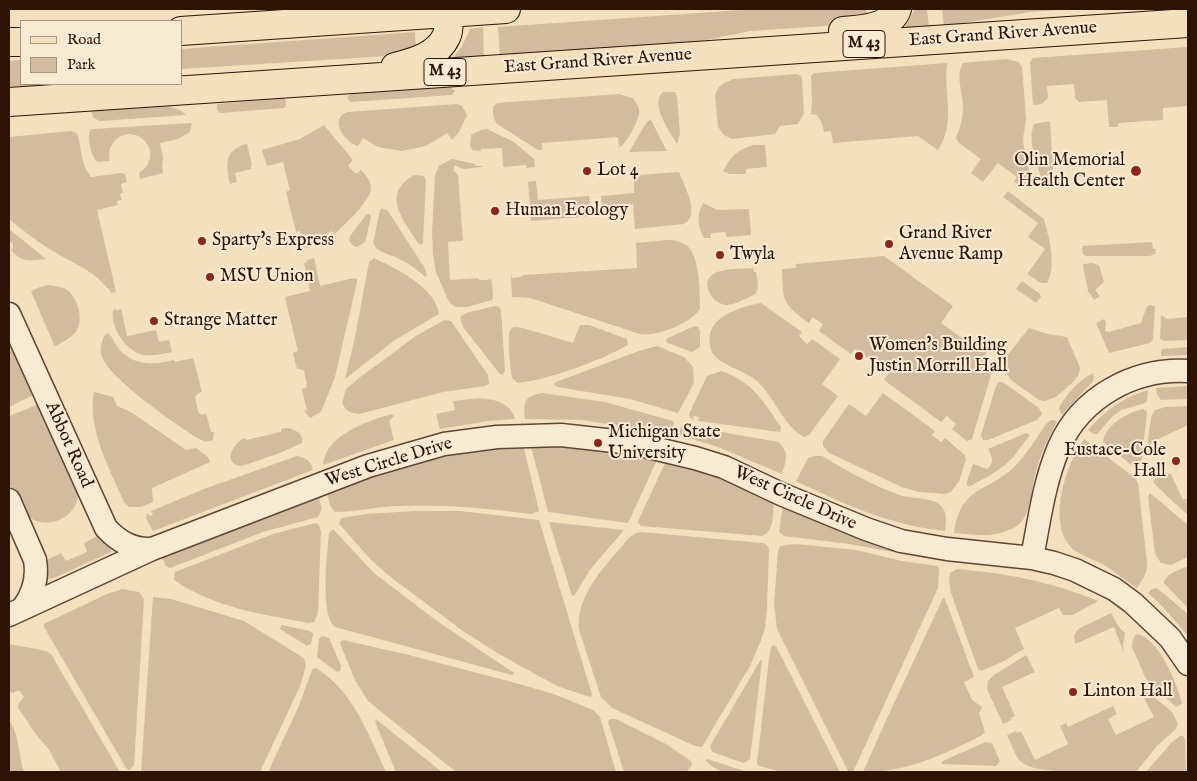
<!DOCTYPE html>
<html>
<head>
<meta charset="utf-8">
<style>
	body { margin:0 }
	#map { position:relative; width:1197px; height:781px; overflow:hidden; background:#f3e0bd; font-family:"IM FELL English",serif }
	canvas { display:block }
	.frame { position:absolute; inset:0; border:10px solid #2d1304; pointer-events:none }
	.legend { position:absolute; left:20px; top:20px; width:162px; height:65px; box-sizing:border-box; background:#f7ebd4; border:1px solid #a69581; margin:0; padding:6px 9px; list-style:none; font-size:15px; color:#2d1304 }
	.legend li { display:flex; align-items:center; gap:10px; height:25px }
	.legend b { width:25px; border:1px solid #a69581 }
</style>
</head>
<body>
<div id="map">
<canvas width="1197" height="781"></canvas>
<div class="frame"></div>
<ul class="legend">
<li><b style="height:6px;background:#f3e0bd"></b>Road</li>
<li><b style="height:14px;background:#d1bd9e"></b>Park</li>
</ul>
</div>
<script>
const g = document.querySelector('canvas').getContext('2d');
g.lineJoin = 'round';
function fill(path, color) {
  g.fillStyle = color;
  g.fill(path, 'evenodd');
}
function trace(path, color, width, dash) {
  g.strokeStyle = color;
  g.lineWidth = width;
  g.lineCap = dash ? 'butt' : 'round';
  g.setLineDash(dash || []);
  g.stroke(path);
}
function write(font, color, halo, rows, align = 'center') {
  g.font = font + ' "IM FELL English",serif';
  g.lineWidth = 4;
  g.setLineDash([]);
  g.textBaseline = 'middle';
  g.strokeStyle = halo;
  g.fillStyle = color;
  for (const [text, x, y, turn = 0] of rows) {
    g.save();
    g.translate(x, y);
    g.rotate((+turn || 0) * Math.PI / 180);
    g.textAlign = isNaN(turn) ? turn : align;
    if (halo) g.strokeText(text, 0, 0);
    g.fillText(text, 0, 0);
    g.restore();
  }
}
const green = new Path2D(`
	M756,9H866L867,20L853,24L751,31L691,43L500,57L498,27Z
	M915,9H927L929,28H906V25Z
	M942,9H1076L1031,12L944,26Z
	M483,27L484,60H456L455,55L461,48L470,29Z
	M415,32L416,52L404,55L181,69V49Z
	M1188,47V106L1163,108V120L1118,123V127H1109L1107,100L1079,102L1075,98L1074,84L1047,86L1048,98L1042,104L1033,105L1030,62L1033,58Z
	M1007,59L1019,62L1022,67L1025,104L1026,120L1023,139L1025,155L1034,185C1027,189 1020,185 1014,182L1017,177L998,163L983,182L971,173L981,159L959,143L956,138C960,128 963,118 963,107C963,92 955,76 963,63Z
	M21,60V84H75V86L9,91V61Z
	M947,63C943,94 957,121 938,150L918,136L833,143L831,131L824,132L821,121L817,115L811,114L812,101L811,76L814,73Z
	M797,74L801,76L802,80L804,113L798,124L780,126L775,134L732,139L724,135L718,127L715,95L718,88L724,83L734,79Z
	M450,87L455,91L452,95L351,102L347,98L349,95L352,94Z
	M663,92H675L677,97L680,134L677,144C670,132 649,103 663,92Z
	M619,94L633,98C635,101 638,105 639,109C641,118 627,143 619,148L618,137L542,143V150H538L497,124C493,118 493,114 493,107L497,103Z
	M285,98L286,105L284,108L220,113L217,110V104Z
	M457,104L462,106L467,115L459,132L452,140L447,133L426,146L402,151L378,147L363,138L358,146C344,142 328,118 348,112Z
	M168,106L180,110L186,115L100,121L94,118L91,111Z
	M651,120L667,151L629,152L645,125L648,121Z
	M1050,121L1053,168L1051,173L1043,182C1037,166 1027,141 1034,124Z
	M192,123L190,132L178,139L160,143L163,157L162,166L163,173L140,179L139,173C169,153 132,117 113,143C109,148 108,155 110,161L98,162C91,158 87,138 90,130L93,129Z
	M324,125L353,160L348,166L356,174L361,170C364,174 371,180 371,187C371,202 345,223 335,234L331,231L321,239L315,241L317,245L304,248L300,231L296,232L286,192L290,190L283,162L267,166L262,150L300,139Z
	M487,129L514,142L534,159L535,167L527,168L526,165L503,167L502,148L481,149V151L472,150L470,146L471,135L481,130Z
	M71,131L76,133L78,136C81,150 82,166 91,177L121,173L125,174L127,182L121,184L123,193L120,194L122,200L117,201L118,205L97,210L116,292L111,293L108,288H107C91,268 73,264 53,251C37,242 23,230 9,219V137Z
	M247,144L252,165H251V169L235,173L237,182L230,184C226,165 224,149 247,144Z
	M754,145H765L767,167L746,169V174H730L723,171C731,156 738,149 754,145Z
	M452,159L475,164L476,166H482V167L463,169L455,165L453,170L458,175L463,241L448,242L450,280L478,278L480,280H488L490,278L492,282L493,298L492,300L467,307H455L449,302L436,272L433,254L432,232L435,175L439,166Z
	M679,172C684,185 701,216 684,224L635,229L633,204L602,206L601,196L634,193V181L639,175Z
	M414,175L424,176L426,180L423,243L421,245L419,244C404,221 380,194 414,175Z
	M536,181L538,200L589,196L591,216L531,221L528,182Z
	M1008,191L1044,219C1049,238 1057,265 1047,283H1041L1027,274L1045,249L1028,237L1038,223L1003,197Z
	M703,203L717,210L749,209L751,235L727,237L725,232L711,233L710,238H704C697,226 697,214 703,203Z
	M382,208L388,211L424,267L427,275L425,277C418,270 410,264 401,260C392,254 378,254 373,243L380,210Z
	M369,214L371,217L365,242L357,247L352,245L349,241L350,236L366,215Z
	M9,229L46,259C30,261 22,263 11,250L13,248L12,242L9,243Z
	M667,240C673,240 680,241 686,245C700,254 700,293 700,309C691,323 657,337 640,334L530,298L512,297L511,276L513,278L521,277L523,275L637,268L636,243Z
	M1152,242L1153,249H1155L1156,253L1150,256H1086L1083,254L1082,246Z
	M884,256L953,306L941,323L974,347L977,344L986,351L987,352L983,358L994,365L972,439L967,441L952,429L956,424L947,416L941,422L884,380L889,373L855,349L851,354L819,331L823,324L812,317L809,323C782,304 783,301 782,269L796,268V264Z
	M314,258L320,286L354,278L357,279V282L335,377L321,412L310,418L304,411L307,410L302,389L306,388L307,385L304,371L300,369H297L293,353L298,351L285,297L310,291L304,263L307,262V260Z
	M374,258C395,268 436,287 439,314L395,340L345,379L355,337L369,262Z
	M1092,263L1099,265L1104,282L1095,290L1100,296L1094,300L1088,291L1083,265L1084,264Z
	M753,268L754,272H756C757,280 761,289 754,295C746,298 737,304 728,305C713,306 698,281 715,273C725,268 742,269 753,268Z
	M1022,281L1040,294L1041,297L1036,303L1016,289Z
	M48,285C53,286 59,286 64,288C77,295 83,315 78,328C75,336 64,341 56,346L54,345L31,291L40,287Z
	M761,303L802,332L799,336L807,344L812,339L840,359L822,384L838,396L809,435L804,437C782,424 775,398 757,381C744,370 724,367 714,355C711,352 710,348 710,344C705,317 740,307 761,303Z
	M1149,305L1155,306L1153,339L1150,343L1109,353L1096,323L1104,319L1106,322L1105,331L1109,332L1141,323L1146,309Z
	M495,306L499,307L501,310L505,371L502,375L500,374L463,327L460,317L466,313Z
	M116,309V311L121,309L127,336L156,330L159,342L169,340L172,352C163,354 153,356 144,355C126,352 110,327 113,310Z
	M1161,315L1167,319L1188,317V340L1165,341L1160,339Z
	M444,320L451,321L488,375L489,384L485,386L443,392L359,414C350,413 346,411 342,403L346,389L359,378L416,336Z
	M580,325H589L627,339L628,345C600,361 550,379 518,383L512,378C511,370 506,333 511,329C514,326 519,328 523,328L573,343Z
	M694,326L698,327L700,331V347L692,352L668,343L666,341V339Z
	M9,328L37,393L9,407Z
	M1029,328L1048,334L1067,337L1079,365L1080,370L1078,376L1071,384L1056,397L1044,401L1039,400L1011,380L1005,370L1006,357Z
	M108,333C113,337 115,344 119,349C134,366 153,365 174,360L175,362L193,358L202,392L198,393L195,397L198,412L202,415L206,413L211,432H214L213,440L205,442C182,430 113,381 103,359C99,351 101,344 104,336Z
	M657,346L684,357L693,367L694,383L678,413L630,399L557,387L554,384L556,382L639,351Z
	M1188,347V355L1161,356V350L1164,349Z
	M721,371C752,381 763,401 781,427L780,432L706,422L698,421L699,417L694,416L693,420L690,418L689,414L707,376Z
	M1094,373L1093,381L1062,415L1059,409C1064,396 1081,378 1094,373Z
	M999,382H1003L1039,408L1042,414L1037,420L988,440H983L981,435L996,386Z
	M1188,386V399L1161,400L1157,394L1156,388Z
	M1148,390L1147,401L1145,403L1121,410L1112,417L1097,434H1093L1088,430C1105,411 1123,397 1148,390Z
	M94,392L113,397L117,406L131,412L186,450L196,448L208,457L210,462L152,488L153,502L141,507H129L124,502C110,470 87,428 94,392Z
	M542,393L605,402L673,421L674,424L669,433L581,420L525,419C523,401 524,397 542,393Z
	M883,393L935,431L932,435L941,442L945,438L965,455L966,460L959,481L951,492L945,494L919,492L904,488L829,453L823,446V441L849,404L866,416Z
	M480,398C496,400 510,402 515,419L488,421L440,429L436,414L455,410L453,401Z
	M42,403L78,489C78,493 78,497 77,501C71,521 42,530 27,515C19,507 11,491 9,481C8,475 9,468 9,462C9,447 9,431 9,416Z
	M1188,406V425L1156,440L1157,442L1147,446L1151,417L1155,410L1166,407Z
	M1143,409L1147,412L1142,459L1140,462L1134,465L1130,464L1103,442C1106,424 1127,413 1143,409Z
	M391,414L394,416L389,421L394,440L323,465C325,435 366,422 391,414Z
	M1051,420H1054L1057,422C1047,439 1040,456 1035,475C1032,489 1031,507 1023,520C1018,527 1008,531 1000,533C986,537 969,534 954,533C961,483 989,494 1017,464C1028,452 1037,437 1047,423Z
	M682,425L778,442C790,452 786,461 782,474L718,447L679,435Z
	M287,428C295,429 304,434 302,443L280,453L242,466C223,466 231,443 245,438L246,440L281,432V429Z
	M1026,433L1030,435L1014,456L1005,465L989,476L970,486H967V481L973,464L987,469C995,464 992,456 988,449Z
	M1084,439L1135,478L1138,483L1147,563C1147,574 1143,579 1137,588C1125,581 1114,570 1102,564C1091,558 1077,555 1069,545C1048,519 1066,464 1084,439Z
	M523,445L539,511L531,514C485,508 442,504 396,506C376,507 355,512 335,512L330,506L327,492L392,468L457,452Z
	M550,445L600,449L658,458L628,523L548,512L531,447Z
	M297,456C306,458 311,460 313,470L153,531L146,518L147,513L150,516L153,515L151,511L204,489Z
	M815,456H822C848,471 874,487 903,496C914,499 932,497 940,505C948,512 946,521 945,531C892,526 843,504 796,481L808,458Z
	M666,461L688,466L774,500C773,512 775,531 762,536L641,526L638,523L639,519Z
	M1160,463L1161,465L1164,463L1162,468L1164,473L1171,474L1183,500L1188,498V515L1167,496L1153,482L1157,476L1158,465Z
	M1150,493L1188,525V557L1171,565L1161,563L1155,554L1148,496Z
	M318,495L322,509L318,517L263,532L170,568L166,566L162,558Z
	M783,505C818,523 854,539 892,549C908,553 926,555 942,558L943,561L849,544L784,536L779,532Z
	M415,511H460L539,520L591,691L592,695L590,697L557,686L499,654L463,631L393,579L372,561L339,524L341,518L366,514Z
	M549,522L624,530L589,571L575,595L572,596Z
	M316,523L319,525L321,532L318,613L314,622L309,623C264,615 212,607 174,580L175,572L273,534Z
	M333,529L374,573L437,621L514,673L512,675L335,627C320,615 327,553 329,533Z
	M641,532L762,543L767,545L769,550L767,609L765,628L760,643L750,666L702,747L695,746L612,708L601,697L579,630C575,595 607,564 628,539L634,534Z
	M101,534L112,547L111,552L54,578L49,579L46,577L43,562L61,553L66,561L87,552L84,543Z
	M795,544L856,550L902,561L937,566L939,568L938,588L853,772L848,771L777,629L774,604L778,551L780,546Z
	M1188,566V608L1164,583C1166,573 1180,570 1188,566Z
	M957,569C1010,574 1049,581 1098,601L1073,615H1063L1059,608L1015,628L1024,649L1002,662L981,671L978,669L951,593L949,581L950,573Z
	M1157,588L1188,614V636L1163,607L1148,593L1152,589Z
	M122,589L139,592L144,599L134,766L129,770L126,768L44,627V624L48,622L107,594Z
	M153,597L171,599L244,621L304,658L306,666L300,686L260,772H141Z
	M943,598L945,599L974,677L964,682L972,700L982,707L979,713L985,732L981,736C942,755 908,772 863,772L888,716Z
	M1111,613L1119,627L1125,633L1123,645L1124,653L1114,627L1075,644L1074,636L1077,630L1084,626Z
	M281,625L310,631L313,634L311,644L307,646L280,629Z
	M1137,634C1158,637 1178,685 1182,704L1176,707L1146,679L1132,647C1132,643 1133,636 1137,634Z
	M322,636L329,638L341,666L340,671L337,672L317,657L319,639Z
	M343,640L409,655L508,681L554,694L593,710L600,717L616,772H456L368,701L355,680L341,646L340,642Z
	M9,644L46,651L51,654L120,772H61L49,750L35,733L18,708L19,703L24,697L19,690L13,693L9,691Z
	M773,645L776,646L840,772H782L759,766L757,763L769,659L771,647Z
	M1026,655L1035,672L1002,687L1015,716L1010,718L1011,720L1003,724L987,689L988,681L994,675Z
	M761,659L762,661L750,759L744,763L712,752L710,746Z
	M316,668C354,692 368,734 386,772H268L298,708L312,670Z
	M1145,692L1149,693L1172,712L1178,724L1176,729L1157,746L1136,772C1113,772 1037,776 1021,762C1015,756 1011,743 1007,735L1016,731L1017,733L1021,731L1035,760L1068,744L1060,726L1066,723L1068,727L1113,706L1117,714L1108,719L1116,735L1154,717L1142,694Z
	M610,719H616L666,744L691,761L692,765L686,772H624L608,722Z
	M9,720C20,736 18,754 24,772H9Z
	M377,720L442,772H396L376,724L375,721Z
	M1180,736H1183L1185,739L1186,772H1146L1172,742Z
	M985,742L992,743L1000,761L996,766L942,764V762L945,760Z
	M707,759L745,771L747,772C729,772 719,775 705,760Z`);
const minor = new Path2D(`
	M9,314L106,528C119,542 133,550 152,549
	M9,500L35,560C38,578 34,593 23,608
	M1032,558C1039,522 1044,482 1059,447C1081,397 1134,368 1188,371
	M9,615L152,549L368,466L444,444L497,437L561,435L632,443L695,458L724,467L781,494L866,529L901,541L947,549L1032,558L1054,563L1075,570L1114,589L1133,603L1170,638L1188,664`);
const primary = new Path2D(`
	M181,31L506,9
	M843,31C859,30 891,28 897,9
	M9,42H21
	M395,67C414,62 437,56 446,37C450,30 448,20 448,13
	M9,102L1188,23`);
const markers = [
	[587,171,5,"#8f2418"],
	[1136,171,6,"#8f2418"],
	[495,211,5,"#8f2418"],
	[202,241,5,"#8f2418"],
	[889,244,5,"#8f2418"],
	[720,255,5,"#8f2418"],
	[210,277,5,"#8f2418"],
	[154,321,5,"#8f2418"],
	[859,356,5,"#8f2418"],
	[598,443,5,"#8f2418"],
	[1176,461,5,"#8f2418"],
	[1073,692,5,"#8f2418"]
];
const shields = [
	[864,44,42],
	[445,72,42]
];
const shieldNames = [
	["M 43",864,44],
	["M 43",445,72]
];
const streetNames = [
	["East Grand River Avenue",1003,35,-4],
	["East Grand River Avenue",598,62,-4],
	["Abbot Road",68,445,66],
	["West Circle Drive",389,463,-17],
	["West Circle Drive",795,499,24]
];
const poiNames = [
	["Olin Memorial",1125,161,"right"],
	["Health Center",1125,182,"right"],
	["Lot 4",597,171],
	["Human Ecology",505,211],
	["Grand River",899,234],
	["Avenue Ramp",899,255],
	["Sparty's Express",212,241],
	["Twyla",730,255],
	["MSU Union",220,277],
	["Strange Matter",164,321],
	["Women's Building",869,346],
	["Justin Morrill Hall",869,367],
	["Michigan State",608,433],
	["University",608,454],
	["Eustace-Cole",1166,451,"right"],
	["Hall",1166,472,"right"],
	["Linton Hall",1083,692]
];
fill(green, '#d1bd9e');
trace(minor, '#5e4632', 25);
trace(primary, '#2d1304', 30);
trace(minor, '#f7ebd4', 22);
trace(primary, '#f3e0bd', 28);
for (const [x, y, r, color] of markers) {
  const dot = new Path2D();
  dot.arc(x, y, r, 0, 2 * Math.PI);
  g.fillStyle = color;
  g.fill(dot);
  trace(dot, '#f7ebd4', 2);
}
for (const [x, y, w] of shields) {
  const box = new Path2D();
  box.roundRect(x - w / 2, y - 13.5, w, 27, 4);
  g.fillStyle = '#f7ebd4';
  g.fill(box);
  trace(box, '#2d1304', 1);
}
write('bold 16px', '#2d1304', null, shieldNames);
write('18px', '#2d1304', '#f7ebd4', streetNames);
write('18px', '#2d1304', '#f7ebd4', poiNames, 'left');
</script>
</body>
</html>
